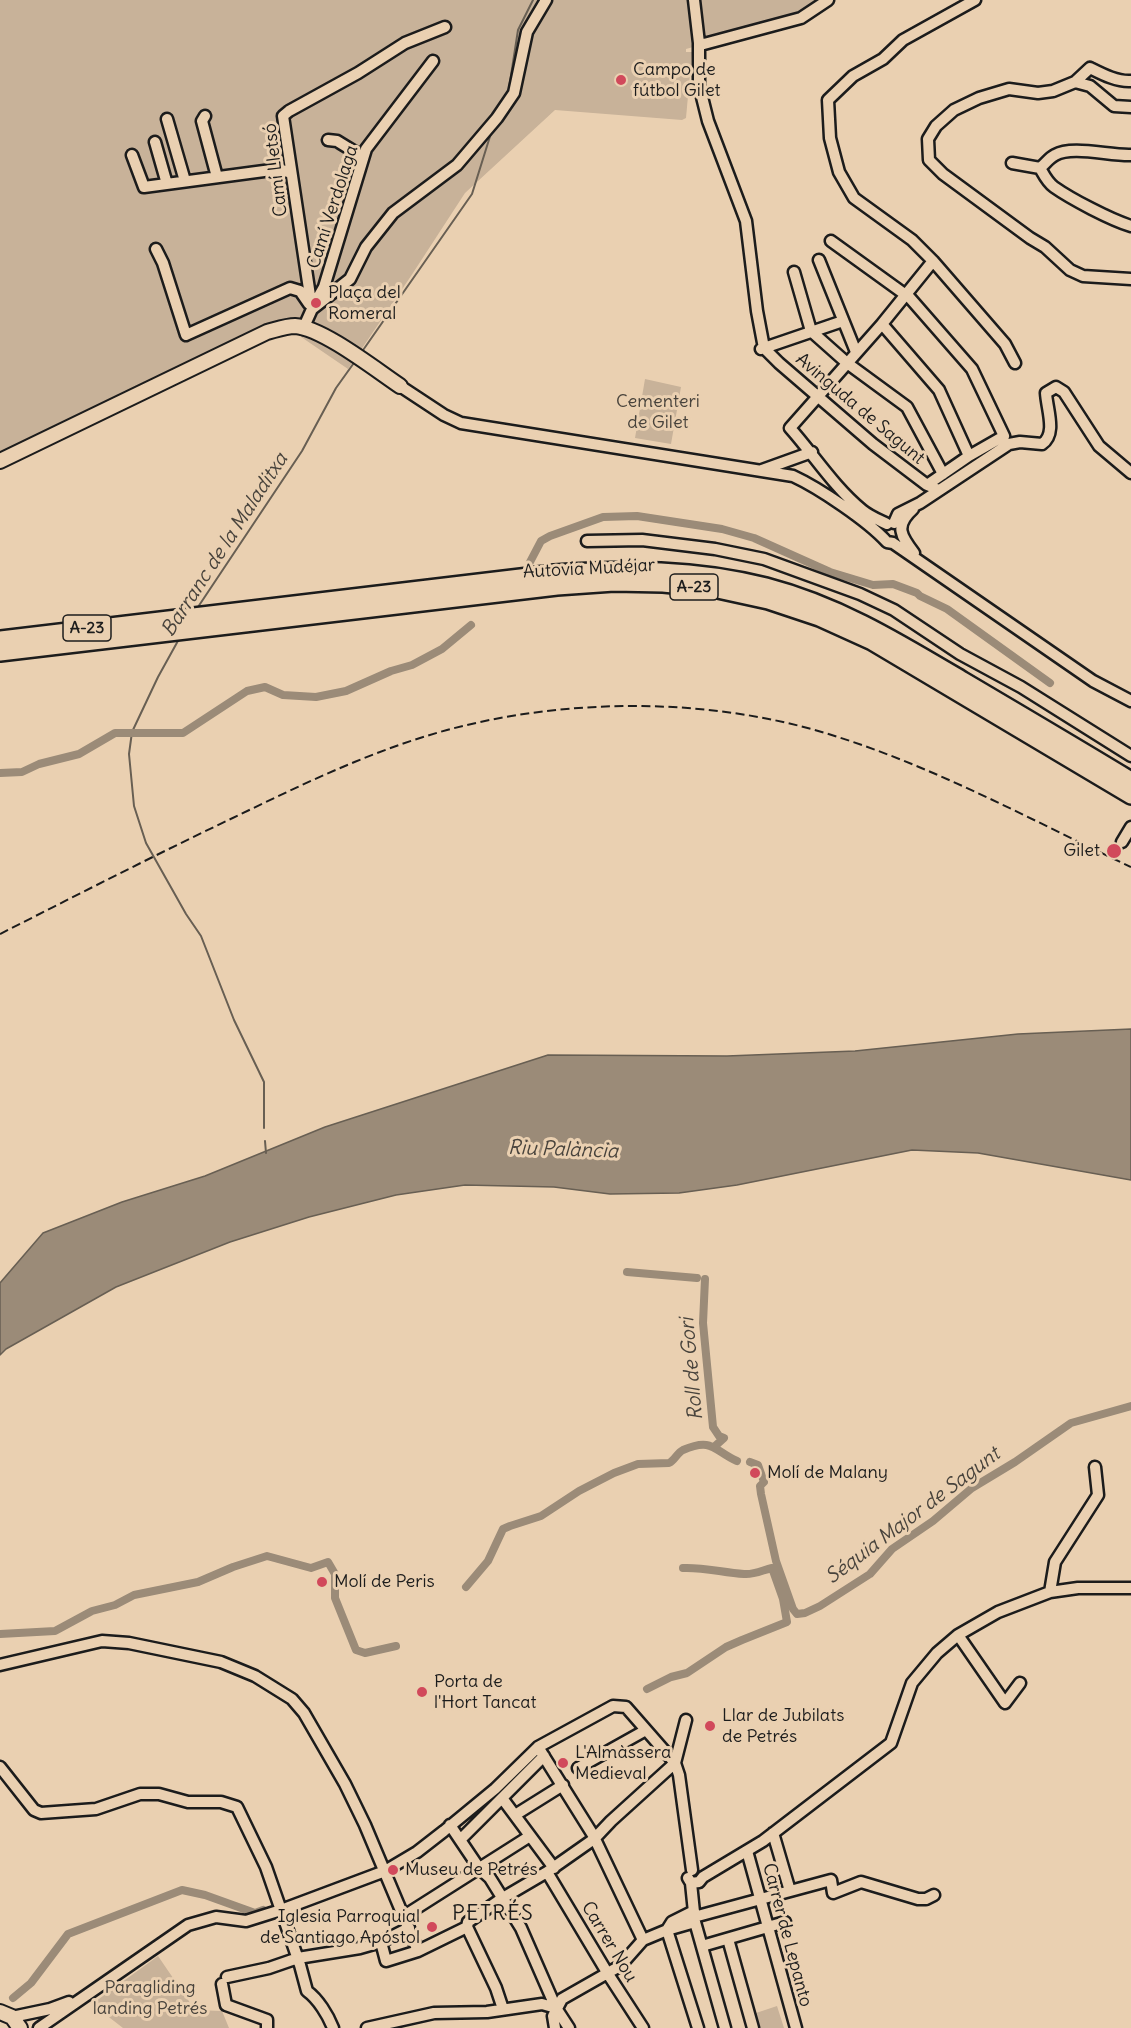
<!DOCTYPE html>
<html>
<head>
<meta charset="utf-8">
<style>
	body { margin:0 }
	canvas { display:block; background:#ead0b1 }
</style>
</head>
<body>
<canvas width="1131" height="2028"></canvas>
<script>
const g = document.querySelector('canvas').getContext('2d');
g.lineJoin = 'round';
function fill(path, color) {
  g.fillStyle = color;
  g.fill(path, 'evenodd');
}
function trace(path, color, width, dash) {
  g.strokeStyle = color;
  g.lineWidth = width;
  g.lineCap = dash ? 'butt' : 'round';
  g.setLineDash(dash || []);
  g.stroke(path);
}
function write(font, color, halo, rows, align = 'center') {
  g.font = font + ' Delius,sans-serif';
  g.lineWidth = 6;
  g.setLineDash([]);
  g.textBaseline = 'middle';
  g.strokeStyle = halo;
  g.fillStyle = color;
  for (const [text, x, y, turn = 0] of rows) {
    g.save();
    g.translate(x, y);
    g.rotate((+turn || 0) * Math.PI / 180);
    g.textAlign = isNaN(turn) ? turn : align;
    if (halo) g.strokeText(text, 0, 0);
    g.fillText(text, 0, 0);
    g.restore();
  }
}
const green = new Path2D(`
	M0,0H828L728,37L686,49V52H692L686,118L682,120L555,110L465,193L411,276L348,369L288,328L0,458Z
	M645,379L681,387L671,444L635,438Z
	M158,1956L195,2010L222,2011L229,2028H123L92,2004Z
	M777,2006L784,2028H757L753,2014Z`);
const water = new Path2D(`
	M1131,1029V1180L978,1153L912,1150L737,1185L679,1193L610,1194L554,1187L465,1185L396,1195L309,1217L230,1242L116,1287L6,1349L0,1355V1283L43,1233L122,1202L205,1176L325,1127L548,1055L727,1056L855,1051L1018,1034Z`);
const stream = new Path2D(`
	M508,95L518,30L533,0
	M361,353L472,194L492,130
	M196,610L302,451L336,388L356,360
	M179,639L158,677L132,732L129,754L134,806L146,843L186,914L201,936L234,1020L264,1082V1128
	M265,1141L266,1153`);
const canal = new Path2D(`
	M530,562L541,541L550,536L603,517L637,516L722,529L754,538L830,572L873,585L893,584L917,593L920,596L947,609L1050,683
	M0,773L22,772L39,764L79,754L115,733H183L247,691L265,687L283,695L316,697L346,691L391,671L412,665L442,649L471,625
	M627,1272L697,1278
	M705,1279L703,1323L713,1427L719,1436L724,1438L714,1447
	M750,1462L758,1465L764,1482L760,1486L761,1494L776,1561L793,1609L797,1614L805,1613L820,1606L870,1574L892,1549L933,1521L972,1488L1015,1462L1071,1423L1131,1406
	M466,1587L488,1561L503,1529L510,1526L541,1516L579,1491L614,1473L638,1464L669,1463C675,1460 677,1453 683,1450C713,1437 714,1451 737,1461
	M0,1634L55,1631L92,1611L115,1605L134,1595L198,1582L233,1567L267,1556L311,1568L328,1562L335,1574V1598L356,1650L365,1653L396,1646
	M647,1689L671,1677L687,1673L726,1647L742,1640L787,1622L783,1599L772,1568C763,1570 754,1575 744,1574C724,1573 704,1567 683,1568
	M13,1998L31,1983L68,1934L182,1890L205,1895L255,1913L263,1910`);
const minor = new Path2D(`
	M694,0L699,43V85L708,121L746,221L757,311L764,348L779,363L873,444L927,485L939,490
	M975,0L903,40L883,59L853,76L828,100L830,138L839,172L854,198L912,240L933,261L1005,344L1015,363
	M699,43L704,44L801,18L828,0
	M1075,82L1090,68C1102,74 1117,82 1131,81
	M1131,107L1114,106L1090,86L1075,82L1053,91L1038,93L1009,89L979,98L954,110L936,126L928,139L929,160L943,174L1030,238L1045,247L1070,270L1083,276L1131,279
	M205,116L202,121L217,177
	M167,119L185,181
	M328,140L337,141L363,157
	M155,142L167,184
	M132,155L144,187L279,169L291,173
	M1131,155C1110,156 1072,145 1055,155C1049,158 1045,164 1040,168C1044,175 1047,182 1054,187C1071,199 1111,220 1131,226
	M1012,163L1040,168
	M831,241L910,298L972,369L1004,436L969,456L927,485
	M156,249L163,263L186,335L290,288L300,291L309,304
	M819,260L856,352
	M794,272L811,331L847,363L907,407L943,474
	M315,303L324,287L366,149L433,61
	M312,309L350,279L366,247L393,213L457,165L497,118L514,93L527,32L546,0
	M882,324L939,390L969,456
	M303,329L312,309L283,116L289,111L358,73L405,43L445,27
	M761,349L843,321
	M400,386L444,415L461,423L793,476C819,488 868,521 887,542L893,543L1093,681L1131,701
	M762,470L812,452
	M913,509C894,526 901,536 914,553
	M894,523L898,514L920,503L1009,444L1020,442L1042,444C1057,434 1047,410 1046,393L1056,387L1064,392L1099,446L1131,473
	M887,524C879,520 869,516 862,510C834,487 814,455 790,428L882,324L933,261
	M587,541L642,540L715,549L764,559L860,594L894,610L960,654L1021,687L1131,756
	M1122,842L1131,827
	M1050,1592L1055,1562L1098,1495L1095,1467
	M958,1635L1005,1703L1020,1683
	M0,1665L102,1641L129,1643L221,1662L255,1676L292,1699L304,1713L345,1784L365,1825L418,1951
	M538,1747L593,1835L643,1940
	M0,1767L34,1810L41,1813L96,1809L140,1794H159L188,1802H221L237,1807L266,1867L300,1965L307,1991C318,1999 328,2015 333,2028
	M578,1768L646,1730
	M502,1798L554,1868
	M515,1815L563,1785
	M450,1825L479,1868L490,1878L521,1928L556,2008L569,2028
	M773,1833L790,1891
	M461,1839L544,1756
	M747,1851L796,2028
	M547,1872L608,1974L643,2028
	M688,1878L691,1883L695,1922L725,2028
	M691,1883L699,1882L703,1877L763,1841L891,1743L912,1683L937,1653L958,1635L998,1612L1050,1592L1078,1588H1131
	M404,1916L530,1836
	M694,1917L831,1880L833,1893L861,1882L918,1899H926L934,1895
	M467,1927L496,1988L503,2009
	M667,1930L698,2028
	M667,1930L672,1922L694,1911
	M728,1939L753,2028
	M381,1942L386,1961L418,1951L467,1927L468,1922L501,1899L547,1872L594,1839L611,1821L675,1763L686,1720
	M702,1946L785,1922
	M227,1977L269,1968L298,1958L360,1948L381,1942L409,1928
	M222,1984L226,2005L267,2020V2028
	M12,2017L50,2009L69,2002
	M39,2028L188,1925L216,1917L246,1921L281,1910L385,1871L417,1852L444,1831L495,1789L538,1747L613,1706L626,1707L675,1763L679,1775L692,1870
	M367,2028L434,2013L487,2012L542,2004L556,2008
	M555,2028L553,2016L562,1999L620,1966L643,1940L667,1930L695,1922`);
const major = new Path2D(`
	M0,461L267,332C275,330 286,326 295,326C323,328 376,370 400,386
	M0,2012L12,2017L20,2028`);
const highway = new Path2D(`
	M0,639L554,573C626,568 696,568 766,586C839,605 899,642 963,680C1019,713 1075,746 1131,780
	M0,653L557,587L614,583L663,584L713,589L768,601L819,618L872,642L1131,796`);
const rail = new Path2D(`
	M0,934C79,894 159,853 239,815C307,782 374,750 447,730C566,698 706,697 825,733C932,765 1031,820 1131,867`);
const markers = [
	[621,80,6,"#d1495b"],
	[316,303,6,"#d1495b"],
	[1114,851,8,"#d1495b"],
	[755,1473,6,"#d1495b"],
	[322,1582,6,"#d1495b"],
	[422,1692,6,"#d1495b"],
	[710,1726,6,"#d1495b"],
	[563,1763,6,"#d1495b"],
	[393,1870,6,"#d1495b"],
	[432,1927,6,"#d1495b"]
];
const shields = [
	[694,587,48],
	[87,628,48]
];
const shieldNames = [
	["A-23",694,587],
	["A-23",87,628]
];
const poiNames = [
	["Campo de",633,70],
	["fútbol Gilet",633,91],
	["Plaça del",328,293],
	["Romeral",328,314],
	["Gilet",1100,851,"right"],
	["Molí de Malany",767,1473],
	["Molí de Peris",334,1582],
	["Porta de",434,1682],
	["l'Hort Tancat",434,1703],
	["Llar de Jubilats",722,1716],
	["de Petrés",722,1737],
	["L'Almàssera",575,1753],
	["Medieval",575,1774],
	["Museu de Petrés",405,1870],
	["Iglesia Parroquial",420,1917,"right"],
	["de Santiago Apóstol",420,1938,"right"]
];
const streetNames = [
	["Camí Lletsó",276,170,-97],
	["Camí Verdolaga",333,207,-72],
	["Avinguda de Sagunt",860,409,40],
	["Autovía Mudéjar",589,569,-3],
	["Carrer de Lepanto",787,1935,75],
	["Carrer Nou",609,1942,59]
];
const parkNames = [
	["Cementeri",658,402],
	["de Gilet",658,423],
	["Paragliding",150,1988],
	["landing Petrés",150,2009]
];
const waterNames = [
	["Barranc de la Maladitxa",225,545,-57],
	["Riu Palància",563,1150,2],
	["Roll de Gori",692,1369,-95],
	["Séquia Major de Sagunt",913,1516,-37]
];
const quarterNames = [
	["PETRÉS",493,1914]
];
fill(green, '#c8b299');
fill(water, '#9b8b78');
trace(water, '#685f53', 1.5);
trace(stream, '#685f53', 2);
trace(canal, '#9b8b78', 8);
trace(minor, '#1c1c1c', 15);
trace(major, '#1c1c1c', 18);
trace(highway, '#1c1c1c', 20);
trace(minor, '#ead0b1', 10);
trace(major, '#ead0b1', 14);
trace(highway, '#ead0b1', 15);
trace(rail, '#1c1c1c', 2, [9, 4.5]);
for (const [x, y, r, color] of markers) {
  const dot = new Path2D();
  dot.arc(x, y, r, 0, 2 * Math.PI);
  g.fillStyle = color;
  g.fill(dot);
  trace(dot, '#ead0b1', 2);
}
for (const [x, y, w] of shields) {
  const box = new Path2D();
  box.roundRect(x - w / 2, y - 13, w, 26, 4.5);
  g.fillStyle = '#ead0b1';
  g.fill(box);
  trace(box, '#1c1c1c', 1.5);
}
write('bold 16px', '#1c1c1c', null, shieldNames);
write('18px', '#1c1c1c', '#ead0b1', poiNames, 'left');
write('18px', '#1c1c1c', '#ead0b1', streetNames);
write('18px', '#47423b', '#ead0b1', parkNames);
write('italic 20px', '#48433c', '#ead0b1', waterNames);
g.letterSpacing = '1.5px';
write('21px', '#1c1c1c', '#ead0b1', quarterNames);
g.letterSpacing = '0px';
</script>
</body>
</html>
